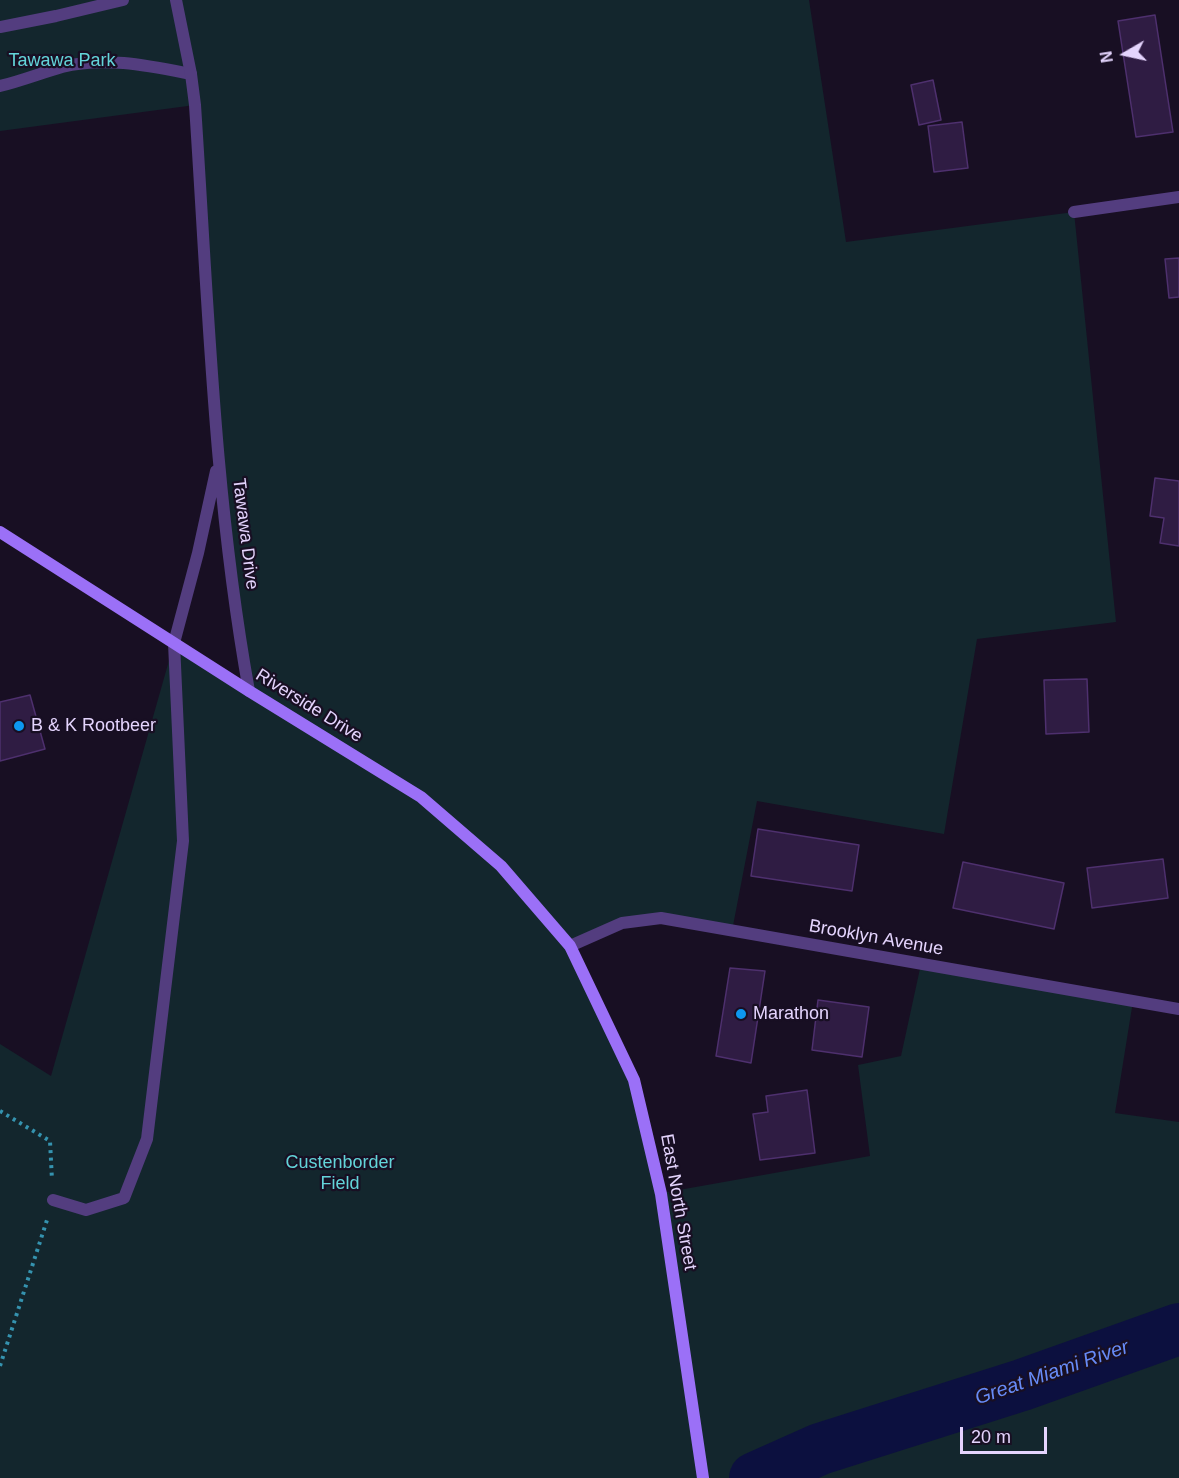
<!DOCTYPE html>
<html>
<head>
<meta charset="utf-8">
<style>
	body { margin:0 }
	#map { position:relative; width:1179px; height:1478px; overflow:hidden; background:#180f23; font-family:Helvetica,sans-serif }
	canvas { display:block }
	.north { position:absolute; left:1095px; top:24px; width:60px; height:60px; -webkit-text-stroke:4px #180f23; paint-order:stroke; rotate:261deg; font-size:16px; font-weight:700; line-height:24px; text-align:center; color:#e4d4fd }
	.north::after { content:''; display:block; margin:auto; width:21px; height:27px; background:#e4d4fd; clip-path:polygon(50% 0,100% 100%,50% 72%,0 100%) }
	.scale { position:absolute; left:960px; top:1427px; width:87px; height:27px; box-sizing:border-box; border:3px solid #e4d4fd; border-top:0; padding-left:8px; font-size:18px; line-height:21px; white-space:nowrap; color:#e4d4fd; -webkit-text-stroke:4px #180f23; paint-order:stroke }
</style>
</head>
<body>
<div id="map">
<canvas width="1179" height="1478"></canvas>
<div class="north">N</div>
<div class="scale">20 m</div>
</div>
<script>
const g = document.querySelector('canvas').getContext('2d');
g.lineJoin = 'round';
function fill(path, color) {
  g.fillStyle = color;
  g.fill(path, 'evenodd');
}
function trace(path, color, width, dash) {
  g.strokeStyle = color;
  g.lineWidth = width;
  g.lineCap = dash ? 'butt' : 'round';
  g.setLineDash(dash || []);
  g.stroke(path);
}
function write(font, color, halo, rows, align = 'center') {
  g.font = font + ' Helvetica,sans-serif';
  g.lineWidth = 4.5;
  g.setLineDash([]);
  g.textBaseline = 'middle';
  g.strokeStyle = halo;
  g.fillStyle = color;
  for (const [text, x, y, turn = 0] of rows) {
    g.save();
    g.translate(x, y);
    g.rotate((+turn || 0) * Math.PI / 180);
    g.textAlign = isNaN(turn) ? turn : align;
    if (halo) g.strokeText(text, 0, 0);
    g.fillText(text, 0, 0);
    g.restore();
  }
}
const green = new Path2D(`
	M0,0H809L846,242L1074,212L1116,622L977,639L944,834L757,801L732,931L661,918L622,923L570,946L634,1080L662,1193L870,1156L858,1065L901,1056L921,964L1133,1001L1115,1113L1179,1122V1478H0V1044L51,1076L174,643L248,690L218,461L195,105L0,131Z`);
const river = new Path2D(`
	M755,1478L820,1449L1022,1385L1179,1329`);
const building = new Path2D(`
	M1155,15L1173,132L1136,137L1118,21Z
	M933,80L941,120L919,125L911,85Z
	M962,122L968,168L934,172L928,126Z
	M1179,258V297L1169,298L1165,259Z
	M1155,478L1179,481V546L1160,543L1164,518L1150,516Z
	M1087,679L1089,732L1046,734L1044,680Z
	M30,695L45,749L0,761V702Z
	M758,829L859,845L852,891L751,876Z
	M1163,859L1168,898L1092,908L1087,868Z
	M963,862L1064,883L1054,929L953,908Z
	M730,968L765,971L751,1063L716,1056Z
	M818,1000L869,1007L862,1057L812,1050Z
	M807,1090L815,1153L760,1160L753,1114L768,1112L766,1096Z`);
const path = new Path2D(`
	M0,1111L50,1141L52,1180
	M0,1366L47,1220`);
const service = new Path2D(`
	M0,27L56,16L123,0
	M0,86C21,81 41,73 62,67C104,56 150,66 191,74
	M53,1200L86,1210L124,1198L147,1139L183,841L174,643`);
const minor = new Path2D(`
	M176,0L191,74L195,105C208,300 214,498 249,691
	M1074,212L1179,197
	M174,643L198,553L216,471
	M570,946L622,923L661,918L1179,1009`);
const secondary = new Path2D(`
	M0,532L249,691L421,797L501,866L570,946L634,1080L661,1194L703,1478`);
const markers = [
	[19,726,6,"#0d97f0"],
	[741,1014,6,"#0d97f0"]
];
const parkNames = [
	["Tawawa Park",62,61],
	["Custenborder",340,1163],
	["Field",340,1184]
];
const streetNames = [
	["Tawawa Drive",245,534,83],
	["Riverside Drive",309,706,32],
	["Brooklyn Avenue",876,938,10],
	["East North Street",678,1202,80]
];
const poiNames = [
	["B & K Rootbeer",31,726],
	["Marathon",753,1014]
];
const waterNames = [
	["Great Miami River",1052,1373,-19]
];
fill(green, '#13262d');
trace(river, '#0c103f', 52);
fill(building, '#2f1c43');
trace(building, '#4e306e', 1.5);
trace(path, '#3593af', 4, [3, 4.5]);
trace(service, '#533d7f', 12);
trace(minor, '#533d7f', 12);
trace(secondary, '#9b70f7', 12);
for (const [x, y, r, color] of markers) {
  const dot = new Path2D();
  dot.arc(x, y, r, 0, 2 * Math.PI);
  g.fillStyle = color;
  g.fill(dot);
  trace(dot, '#180f23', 2);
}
write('18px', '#63d4d9', '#180f23', parkNames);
write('18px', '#e4d4fd', '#180f23', streetNames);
write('18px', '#e4d4fd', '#180f23', poiNames, 'left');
write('italic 20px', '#678bf7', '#180f23', waterNames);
</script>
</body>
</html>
